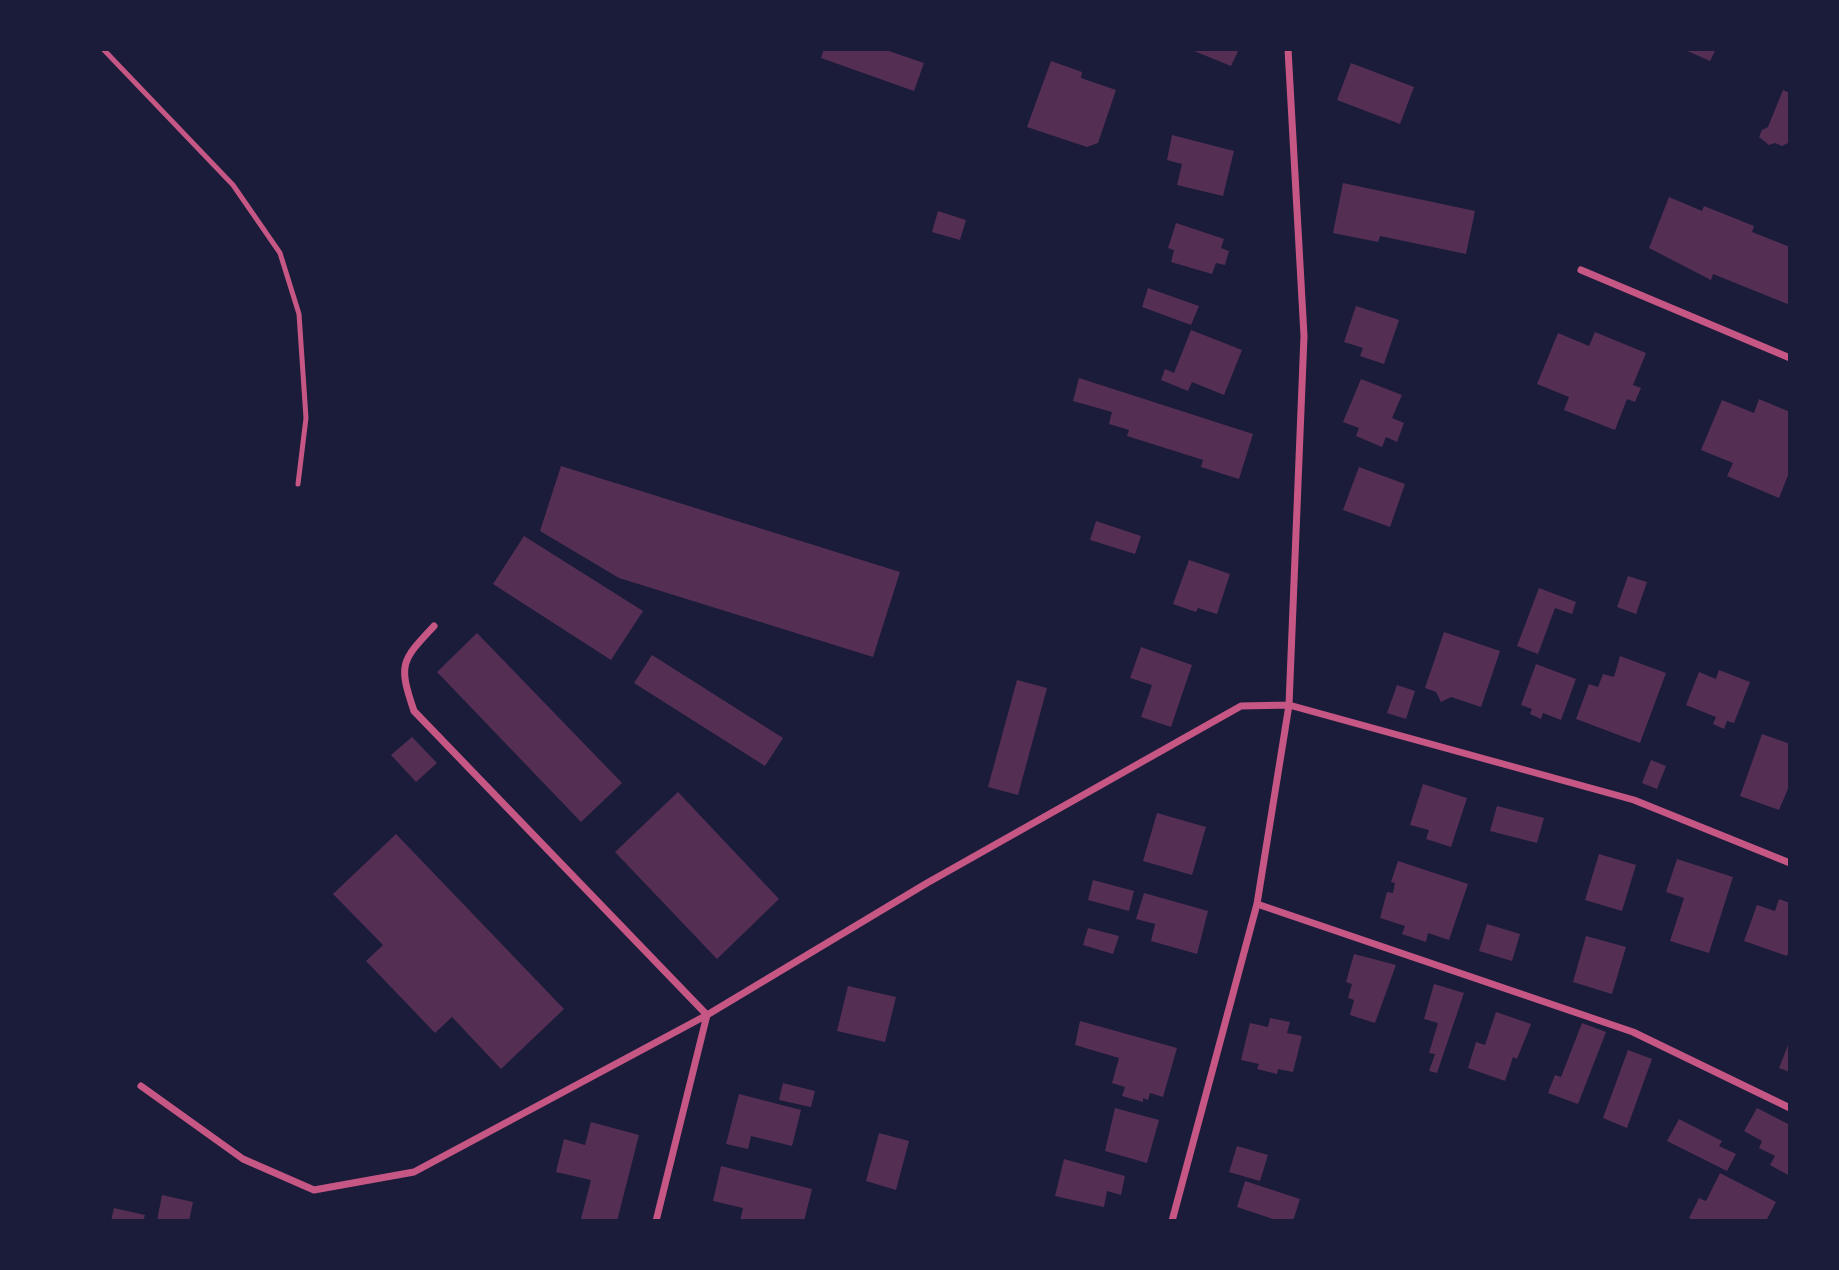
<!DOCTYPE html>
<html>
<head>
<meta charset="utf-8">
<style>
	body { margin:0 }
	#map { position:relative; width:1839px; height:1270px; overflow:hidden; background:#1b1b3a; font-family:Rubik,sans-serif }
	canvas { display:block }
	.frame { position:absolute; inset:0; border:51px solid #1b1b3a; pointer-events:none }
</style>
</head>
<body>
<div id="map">
<canvas width="1839" height="1270"></canvas>
<div class="frame"></div>
</div>
<script>
const g = document.querySelector('canvas').getContext('2d');
g.lineJoin = 'round';
function fill(path, color) {
  g.fillStyle = color;
  g.fill(path, 'evenodd');
}
function trace(path, color, width, dash) {
  g.strokeStyle = color;
  g.lineWidth = width;
  g.lineCap = dash ? 'butt' : 'round';
  g.setLineDash(dash || []);
  g.stroke(path);
}
const building = new Path2D(`
	M824,49H883L924,63L914,91L821,58Z
	M1189,49H1239L1231,66Z
	M1683,49H1716L1710,61Z
	M1051,61L1082,72L1081,78L1116,90L1098,143L1087,147L1027,127Z
	M1351,63L1414,87L1400,124L1337,100Z
	M1783,90L1790,93V142L1782,146L1775,143L1769,145L1759,137L1762,130L1768,127Z
	M1172,135L1234,151L1223,196L1177,185L1182,164L1167,160Z
	M1343,183L1475,211L1466,254L1380,236L1378,242L1333,233Z
	M1669,197L1702,211L1704,206L1754,226L1752,232L1790,247V305L1713,274L1711,280L1649,248Z
	M938,211L966,220L960,240L932,232Z
	M1176,223L1224,239L1221,248L1229,251L1225,265L1216,263L1212,274L1171,262L1174,250L1168,248Z
	M1148,288L1199,306L1191,325L1142,307Z
	M1356,306L1399,320L1384,364L1360,356L1363,348L1344,342Z
	M1191,330L1242,350L1224,395L1192,382L1188,391L1161,380L1165,369L1174,373Z
	M1595,332L1646,353L1633,385L1641,388L1635,402L1627,399L1615,430L1564,410L1569,397L1537,384L1558,333L1589,346Z
	M1079,378L1253,434L1239,479L1201,467L1203,460L1127,436L1129,430L1109,424L1112,412L1073,401Z
	M1361,379L1402,395L1392,418L1404,423L1397,442L1386,437L1382,447L1356,436L1359,428L1343,422Z
	M1759,399L1790,412V470L1779,498L1727,476L1733,463L1701,450L1722,400L1754,413Z
	M561,466L900,572L873,657L619,578L540,531Z
	M1359,467L1405,484L1390,527L1343,510Z
	M1096,521L1141,536L1135,554L1090,540Z
	M524,536L643,611L611,660L493,584Z
	M1189,560L1230,574L1217,614L1198,608L1196,612L1173,604Z
	M1628,576L1647,582L1636,614L1617,607Z
	M1539,588L1576,602L1572,614L1555,608L1538,654L1517,646Z
	M1444,632L1500,651L1481,707L1451,697L1441,702L1436,692L1425,688Z
	M477,633L622,783L581,822L437,672Z
	M1141,647L1192,665L1171,727L1141,717L1152,685L1130,678Z
	M652,655L783,738L765,766L634,683Z
	M1620,656L1666,673L1640,743L1576,719L1589,684L1598,687L1603,674L1614,677Z
	M1536,664L1576,679L1561,720L1543,713L1541,719L1530,714L1532,709L1521,705Z
	M1719,670L1750,682L1734,723L1727,721L1724,729L1713,724L1716,717L1686,705L1699,672L1716,679Z
	M1017,680L1047,688L1018,795L988,787Z
	M1397,685L1415,691L1406,719L1387,713Z
	M1762,734L1790,744V784L1779,810L1740,796Z
	M412,737L437,763L416,782L391,755Z
	M1651,760L1666,766L1657,789L1642,783Z
	M1423,784L1467,798L1451,847L1426,839L1429,830L1410,825Z
	M678,792L779,899L717,959L615,852Z
	M1497,806L1544,818L1537,843L1490,831Z
	M1157,813L1206,827L1192,875L1143,861Z
	M396,834L564,1009L501,1069L452,1017L435,1033L366,961L383,945L333,894Z
	M1599,854L1636,865L1622,911L1585,900Z
	M1677,859L1733,877L1709,953L1670,941L1684,898L1666,892Z
	M1398,861L1468,884L1449,940L1428,933L1426,942L1402,934L1405,926L1380,918L1387,892L1393,893L1395,883L1391,882Z
	M1093,880L1134,891L1129,911L1088,900Z
	M1144,893L1208,911L1197,954L1151,941L1155,924L1136,919Z
	M1779,899L1790,903V947L1787,956L1744,941L1757,905L1775,911Z
	M1487,924L1520,934L1512,961L1479,951Z
	M1088,928L1119,936L1113,954L1083,945Z
	M1586,936L1626,947L1612,994L1573,982Z
	M1354,954L1396,965L1375,1023L1350,1015L1354,1000L1348,998L1352,984L1346,982Z
	M1434,984L1464,993L1437,1073L1429,1071L1435,1054L1429,1053L1438,1023L1424,1019Z
	M848,986L896,997L885,1042L837,1031Z
	M1496,1012L1531,1024L1517,1059L1513,1057L1505,1081L1468,1068L1476,1042L1485,1045Z
	M1270,1018L1290,1022L1287,1033L1302,1036L1293,1072L1278,1069L1277,1074L1257,1069L1259,1064L1241,1060L1250,1023L1268,1027Z
	M1080,1021L1177,1048L1163,1097L1150,1093L1148,1100L1143,1098V1102L1122,1096L1125,1087L1112,1083L1119,1058L1075,1045Z
	M1582,1023L1606,1032L1578,1104L1548,1093L1555,1075L1561,1077Z
	M1790,1040V1072L1779,1068Z
	M1628,1050L1652,1059L1627,1128L1603,1118Z
	M783,1083L815,1091L811,1107L779,1100Z
	M739,1094L801,1110L792,1146L751,1136L748,1149L726,1144Z
	M1115,1108L1159,1120L1147,1163L1105,1151Z
	M1757,1108L1790,1125V1176L1770,1165L1775,1156L1759,1148L1762,1141L1744,1131Z
	M1679,1119L1722,1141L1719,1146L1736,1154L1727,1171L1667,1141Z
	M591,1122L639,1135L617,1221L581,1219L591,1180L556,1172L564,1139L585,1145Z
	M879,1133L909,1141L896,1190L866,1181Z
	M1237,1146L1268,1155L1260,1181L1229,1172Z
	M1064,1159L1125,1176L1121,1195L1107,1191L1104,1207L1055,1196Z
	M721,1166L812,1189L804,1221H740L743,1208L713,1201Z
	M1720,1173L1776,1202L1766,1221H1695L1689,1218L1699,1198L1706,1201Z
	M1245,1181L1300,1199L1293,1221H1279L1237,1207Z
	M162,1195L193,1202L189,1221H157Z
	M114,1208L145,1215L143,1221H111Z`);
const service = new Path2D(`
	M103,49L233,185L280,253L299,314L306,418L298,484`);
const minor = new Path2D(`
	M1581,270L1790,358
	M1257,904L1633,1032L1790,1108
	M141,1086L243,1159L314,1190L414,1172L707,1015L414,711C398,664 401,661 434,626
	M656,1221L707,1015L927,883L1241,706L1289,705L1634,800L1790,863
	M1172,1221L1257,904L1289,705L1304,336L1288,49`);
fill(building, '#542f53');
trace(service, '#c65784', 5);
trace(minor, '#c65784', 7);
</script>
</body>
</html>
